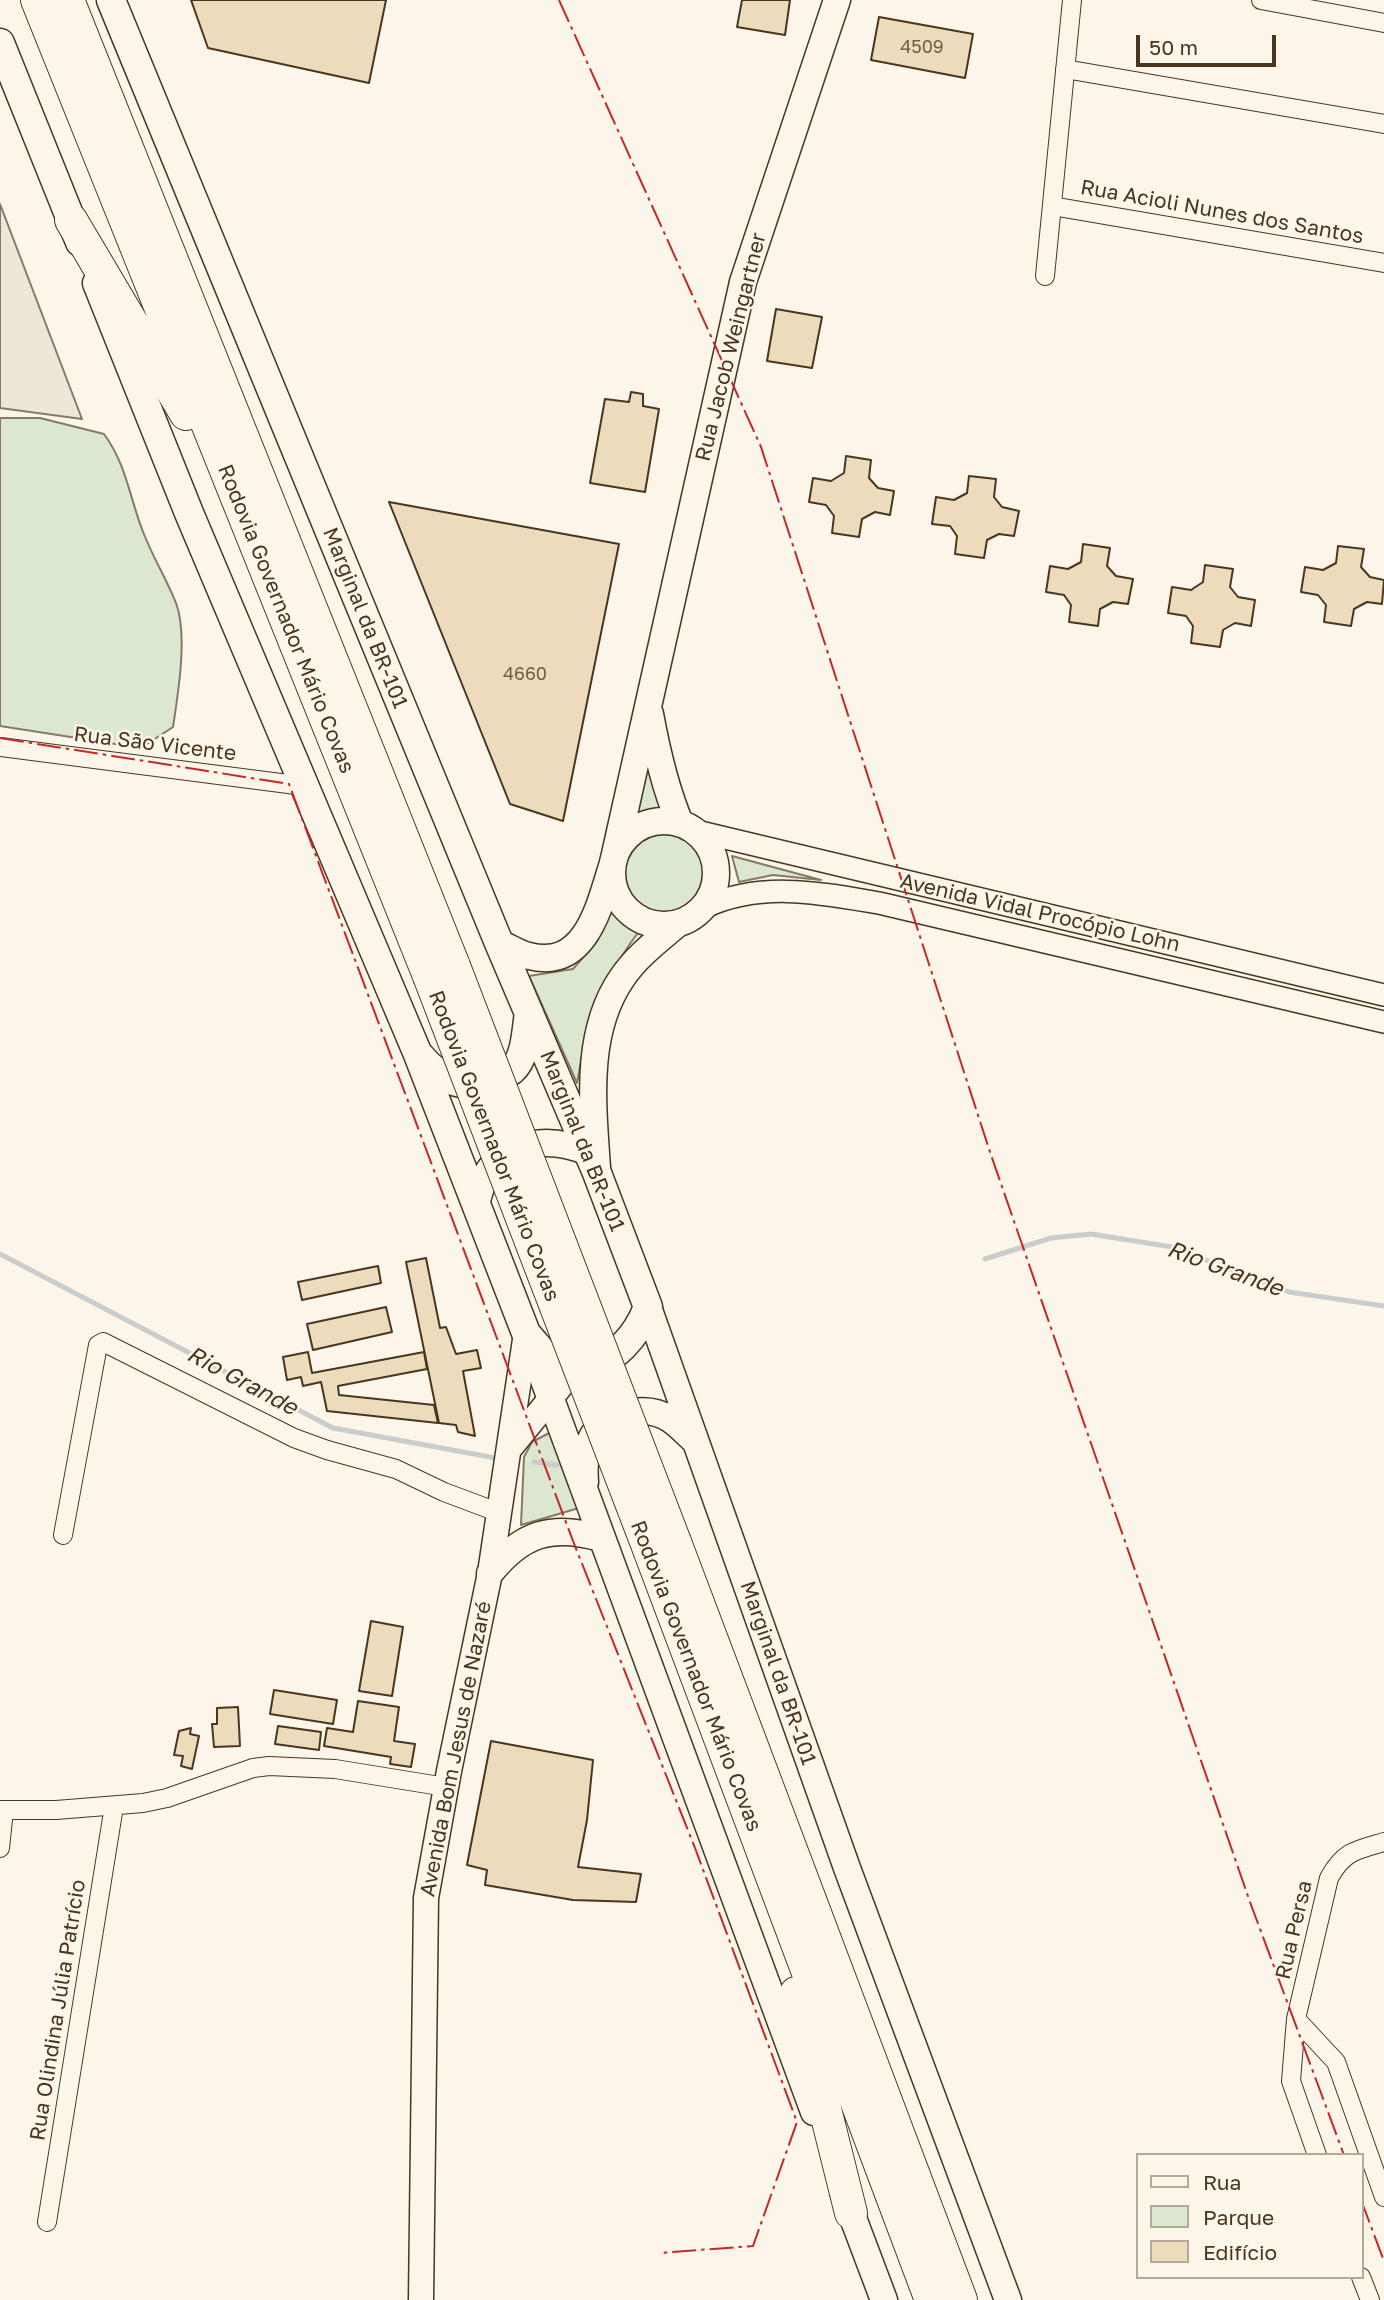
<!DOCTYPE html>
<html>
<head>
<meta charset="utf-8">
<style>
	body { margin:0 }
	#map { position:relative; width:1384px; height:2300px; overflow:hidden; background:#fbf6e9; font-family:"Golos Text",sans-serif }
	canvas { display:block }
	.legend { position:absolute; left:1136px; top:2153px; width:228px; height:126px; box-sizing:border-box; background:#fbf6e9; border:2px solid #b4a999; margin:0; padding:9px 12px; list-style:none; font-size:21px; color:#4a3520 }
	.legend li { display:flex; align-items:center; gap:14px; height:35px }
	.legend b { width:35px; border:2px solid #b4a999 }
	.scale { position:absolute; left:1136px; top:35px; width:140px; height:32px; box-sizing:border-box; border:4px solid #4a3520; border-top:0; padding-left:9px; font-size:21px; line-height:24px; white-space:nowrap; color:#4a3520; -webkit-text-stroke:5px #fbf6e9; paint-order:stroke }
</style>
</head>
<body>
<div id="map">
<canvas width="1384" height="2300"></canvas>
<ul class="legend">
<li><b style="height:9px;background:#fbf6e9"></b>Rua</li>
<li><b style="height:19px;background:#dce7d0"></b>Parque</li>
<li><b style="height:19px;background:#ecdcbc"></b>Edifício</li>
</ul>
<div class="scale">50 m</div>
</div>
<script>
const g = document.querySelector('canvas').getContext('2d');
g.lineJoin = 'round';
function fill(path, color) {
  g.fillStyle = color;
  g.fill(path, 'evenodd');
}
function trace(path, color, width, dash) {
  g.strokeStyle = color;
  g.lineWidth = width;
  g.lineCap = dash ? 'butt' : 'round';
  g.setLineDash(dash || []);
  g.stroke(path);
}
function write(font, color, halo, rows, align = 'center') {
  g.font = font + ' "Golos Text",sans-serif';
  g.lineWidth = 5;
  g.setLineDash([]);
  g.textBaseline = 'middle';
  g.strokeStyle = halo;
  g.fillStyle = color;
  for (const [text, x, y, turn = 0] of rows) {
    g.save();
    g.translate(x, y);
    g.rotate((+turn || 0) * Math.PI / 180);
    g.textAlign = isNaN(turn) ? turn : align;
    if (halo) g.strokeText(text, 0, 0);
    g.fillText(text, 0, 0);
    g.restore();
  }
}
const green = new Path2D(`
	M0,418H40L104,434C126,464 129,495 142,529C151,554 166,578 176,603C188,634 178,694 173,727L141,748L0,726Z
	M645,756L651,779L664,812L641,814L633,820Z
	M625 875a41 41 0 1 1 82 0a41 41 0 1 1-82 0Z
	M732,856L821,880L773,875L739,882Z
	M611,909L625,924L640,930C619,958 600,988 590,1022C583,1042 581,1063 577,1083L529,976L573,969L597,941Z
	M551,1432L579,1508L521,1525L524,1457L532,1442Z`);
const parking = new Path2D(`
	M0,204L82,419L0,408Z`);
const stream = new Path2D(`
	M0,1254L333,1428L501,1459
	M985,1259L1051,1238L1091,1234L1172,1247L1289,1292L1384,1306
	M534,1462L557,1465`);
const building = new Path2D(`
	M191,0H386L369,83L208,48Z
	M742,0H790L785,35L737,27Z
	M879,17L973,34L965,78L871,60Z
	M776,309L822,317L812,368L767,361Z
	M631,392L643,394V406L659,409L645,492L590,483L605,399L629,402Z
	M846,456L871,460L869,478L878,488L894,491L890,515L875,512L862,519L859,537L832,533L834,516L826,505L809,502L813,478L831,481L844,473Z
	M969,476L996,479L994,497L1002,507L1019,511L1014,536L999,534L987,540L984,558L955,554L957,536L950,526L932,524L936,497L954,500L967,493Z
	M389,502L619,544L563,821L510,804Z
	M1083,544L1110,548L1107,566L1116,576L1133,579L1128,604L1113,602L1100,609L1098,626L1069,622L1071,605L1064,595L1046,592L1050,566L1068,569L1081,562Z
	M1338,546L1364,549L1361,567L1370,577L1384,580L1382,604L1367,602L1354,609L1351,626L1324,622L1326,605L1318,595L1301,592L1305,567L1323,570L1336,563Z
	M1205,565L1233,569L1230,587L1238,597L1255,600L1251,626L1235,623L1223,630L1220,647L1191,643L1193,626L1186,616L1168,613L1172,587L1191,590L1203,582Z
	M426,1258L440,1328L446,1327L456,1354L477,1350L481,1368L463,1371L475,1436L458,1432L456,1425L439,1423L406,1262Z
	M378,1266L381,1283L302,1300L298,1282Z
	M386,1307L392,1332L313,1350L307,1324Z
	M308,1352L312,1373L424,1352L427,1369L338,1386L339,1395L434,1405L438,1423L327,1411L321,1382L303,1386L301,1377L287,1380L283,1357Z
	M371,1621L403,1627L392,1696L359,1691Z
	M274,1690L337,1700L333,1724L270,1714Z
	M358,1701L399,1707L394,1741L415,1744L411,1767L390,1764L391,1757L324,1746L327,1728L353,1732Z
	M238,1707L240,1746L214,1747L212,1724H217V1708Z
	M278,1726L321,1732L319,1750L275,1744Z
	M191,1728L190,1734L199,1736L192,1769L181,1766L183,1756L174,1755L179,1731Z
	M491,1741L593,1760L587,1820L578,1867L641,1874L636,1902L573,1900L485,1885L487,1870L467,1865Z`);
const minor = new Path2D(`
	M1261,0L1384,23
	M1065,69L1384,124
	M1052,206L1384,263
	M1045,276L1072,0
	M0,747L304,786
	M63,1535L98,1345L103,1342L294,1438L327,1450L396,1469L444,1492L500,1513
	M0,1810H56L143,1803L167,1798L253,1768L269,1766L335,1769L446,1787
	M0,1848L4,1810
	M1296,2019L1336,2062L1384,2197
	M1317,2155L1291,2081L1296,2019L1329,1878C1344,1851 1356,1850 1384,1842
	M47,2222L114,1806
	M1361,2277L1370,2300`);
const tertiary = new Path2D(`
	M696,831L1384,995
	M705,907C762,881 820,893 879,903L1384,1022`);
const secondary = new Path2D(`
	M511,1447L573,1371
	M421,2300L426,1898L449,1771L490,1573L526,1333`);
const primary = new Path2D(`
	M650,714C657,752 665,788 680,823
	M612 873a52 52 0 1 1 104 0a52 52 0 1 1-104 0Z
	M499,943C509,947 519,954 529,956C587,971 600,903 613,863L743,282L837,0
	M597,1168C593,1106 584,1033 622,978C636,957 657,941 676,925
	M476,1203C479,1195 481,1185 485,1177C505,1138 553,1137 588,1152
	M648,1307L847,1868L1008,2300
	M528,1337L814,2112
	M585,1482C582,1444 594,1418 633,1412C646,1410 659,1412 670,1419C678,1424 686,1433 694,1440
	M490,1573C522,1533 552,1524 601,1538
	M844,2194L884,2300`);
const trunk = new Path2D(`
	M0,43L80,242
	M97,283L189,513L417,1052L526,1333C537,1346 554,1369 572,1371C573,1371 582,1369 583,1369C614,1362 637,1336 648,1307L597,1173L499,943L111,0
	M421,1057C440,1080 469,1093 497,1078C502,1075 508,1073 512,1070C526,1058 526,1031 529,1013`);
const motorway = new Path2D(`
	M37,0L429,976
	M68,0L454,966
	M71,220L186,414
	M675,1542L961,2300
	M650,1552L931,2300
	M796,1993L851,2213`);
const motorwayBridge = new Path2D(`
	M454,966L675,1542
	M429,976L650,1552`);
const power = new Path2D(`
	M559,0L761,447L990,1152L1250,1902L1344,2155
	M0,738L289,784L573,1541L695,1848L797,2122L753,2246L659,2253
	M1361,2200L1384,2261`);
const numberNames = [
	["4509",922,47],
	["4660",525,674]
];
const streetNames = [
	["Rua Acioli Nunes dos Santos",1222,212,10],
	["Rua Jacob Weingartner",731,347,-76],
	["Marginal da BR-101",365,618,68],
	["Rodovia Governador Mário Covas",286,619,68],
	["Rua São Vicente",155,744,7],
	["Avenida Vidal Procópio Lohn",1040,913,13],
	["Marginal da BR-101",582,1141,68],
	["Rodovia Governador Mário Covas",494,1146,69],
	["Marginal da BR-101",778,1673,71],
	["Rodovia Governador Mário Covas",696,1676,69],
	["Avenida Bom Jesus de Nazaré",456,1749,-79],
	["Rua Persa",1294,1930,-77],
	["Rua Olindina Júlia Patrício",58,2010,-81]
];
const waterNames = [
	["Rio Grande",1225,1269,20],
	["Rio Grande",242,1381,28]
];
fill(green, '#dce7d0');
trace(green, '#887966', 2);
fill(parking, '#ede7d9');
trace(parking, '#887966', 2);
trace(stream, '#c9cecd', 5);
fill(building, '#ecdcbc');
trace(building, '#4a3520', 2);
trace(minor, '#4a3520', 20);
trace(tertiary, '#4a3520', 24);
trace(secondary, '#4a3520', 27);
trace(primary, '#4a3520', 29);
trace(trunk, '#4a3520', 31);
trace(motorway, '#4a3520', 34);
trace(minor, '#fbf6e9', 18);
trace(tertiary, '#fbf6e9', 21);
trace(secondary, '#fbf6e9', 24);
trace(primary, '#fbf6e9', 26);
trace(trunk, '#fbf6e9', 28);
trace(motorway, '#fbf6e9', 32);
trace(motorwayBridge, '#4a3520', 34, []);
trace(motorwayBridge, '#fbf6e9', 32);
trace(power, '#c62828', 2, [24, 5, 3.5, 5]);
write('18px', '#725f47', null, numberNames);
write('21px', '#4a3520', '#fbf6e9', streetNames);
write('italic 23px', '#4a3520', '#fbf6e9', waterNames);
</script>
</body>
</html>
